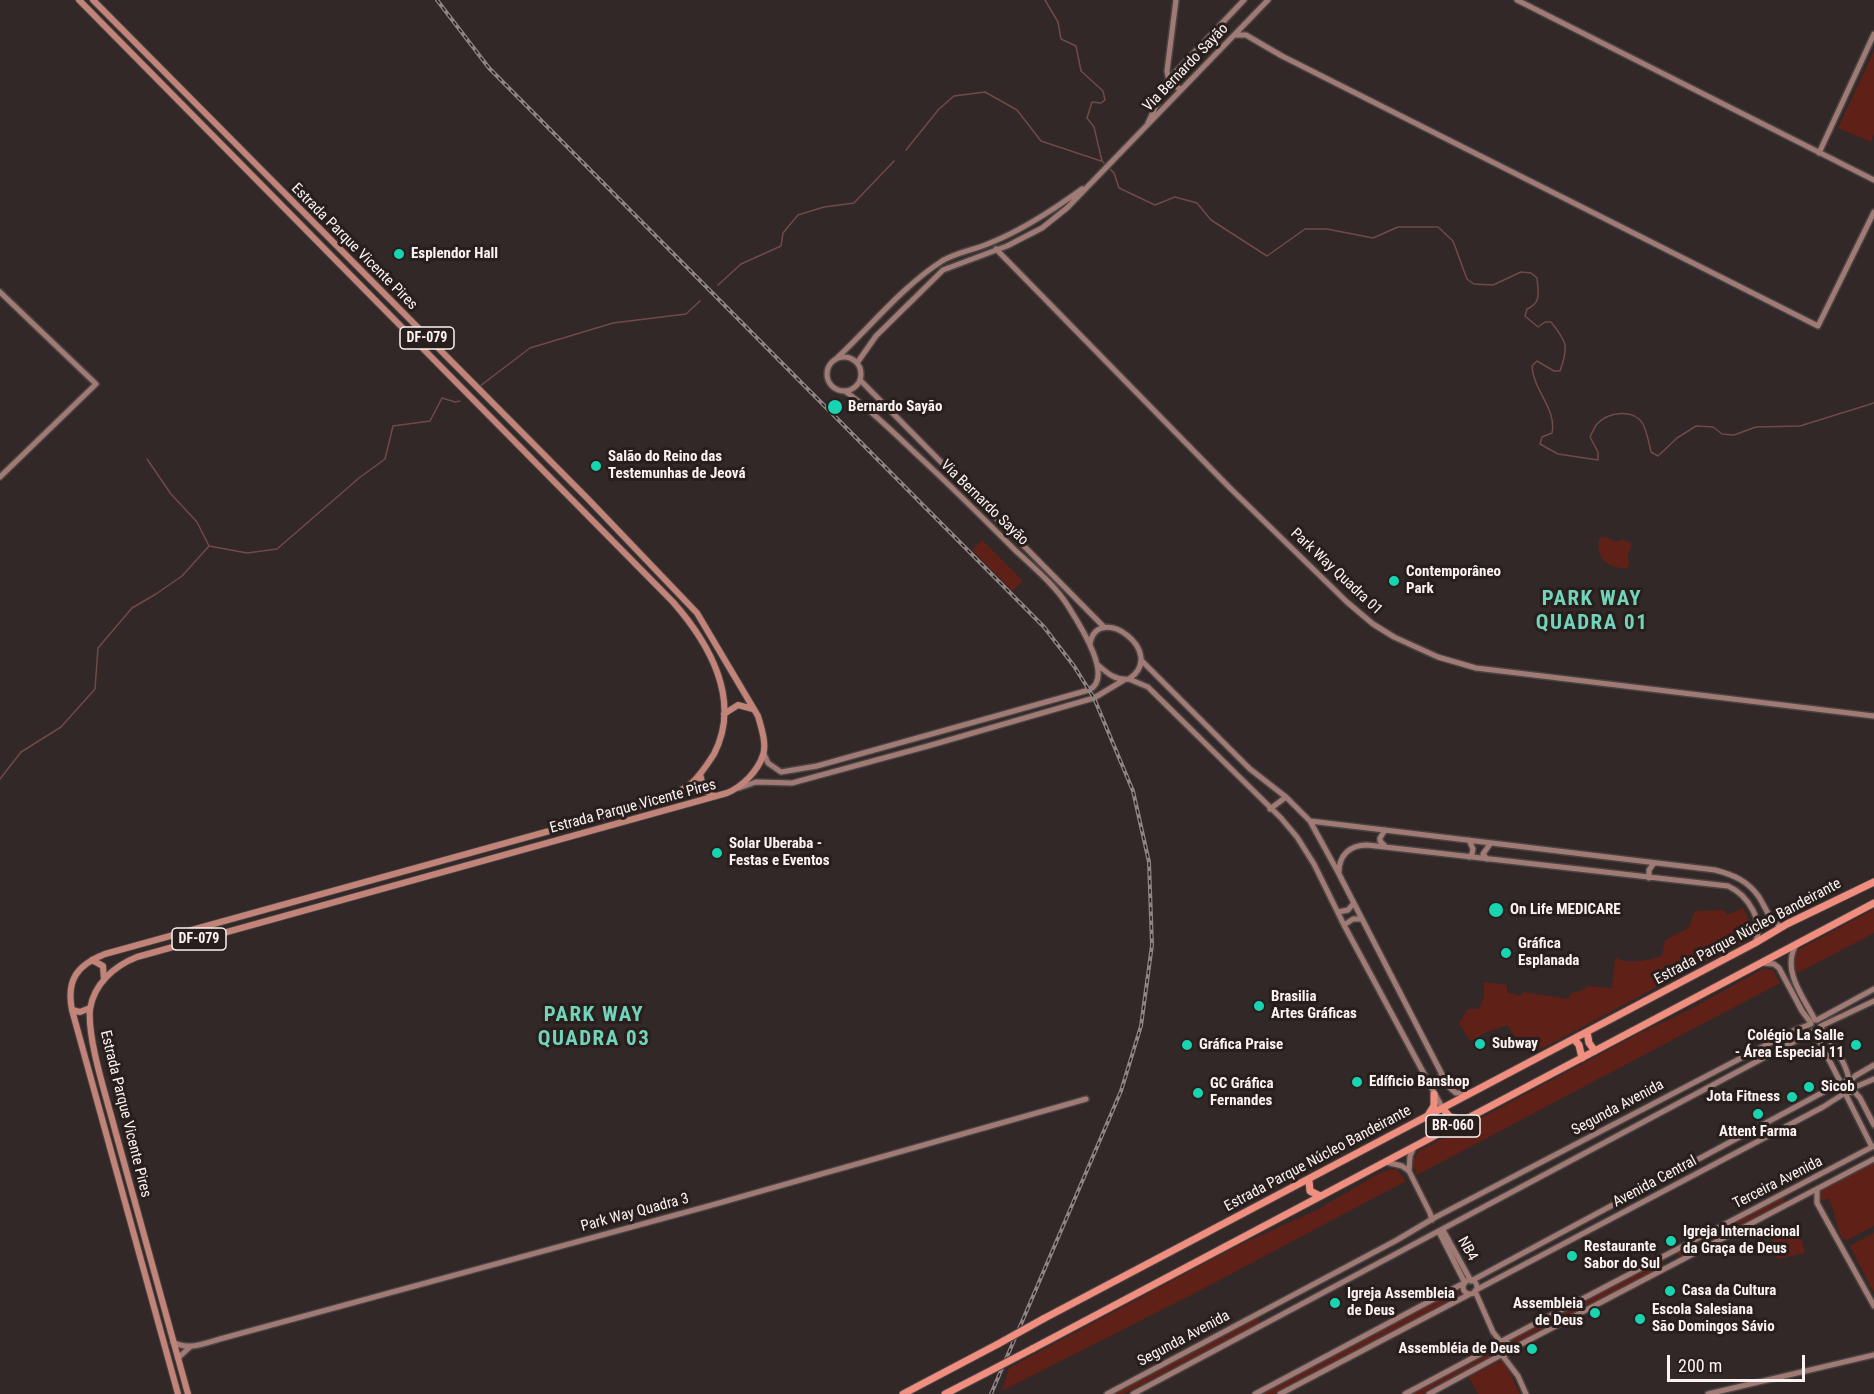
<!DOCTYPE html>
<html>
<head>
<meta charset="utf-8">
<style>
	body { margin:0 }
	#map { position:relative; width:1874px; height:1394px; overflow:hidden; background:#322827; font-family:"Roboto Condensed",sans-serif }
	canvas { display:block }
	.scale { position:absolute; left:1667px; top:1355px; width:138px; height:27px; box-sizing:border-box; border:3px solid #faf3f2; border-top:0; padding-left:8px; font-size:18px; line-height:21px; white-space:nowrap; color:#faf3f2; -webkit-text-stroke:4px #281f1d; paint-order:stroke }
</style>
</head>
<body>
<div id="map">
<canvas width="1874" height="1394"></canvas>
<div class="scale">200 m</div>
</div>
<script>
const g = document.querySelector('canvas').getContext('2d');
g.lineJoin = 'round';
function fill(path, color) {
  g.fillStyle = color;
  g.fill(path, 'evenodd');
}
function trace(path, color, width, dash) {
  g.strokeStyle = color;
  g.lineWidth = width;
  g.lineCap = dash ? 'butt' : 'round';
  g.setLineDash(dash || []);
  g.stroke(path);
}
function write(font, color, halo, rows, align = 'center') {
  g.font = font + ' "Roboto Condensed",sans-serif';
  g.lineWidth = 6;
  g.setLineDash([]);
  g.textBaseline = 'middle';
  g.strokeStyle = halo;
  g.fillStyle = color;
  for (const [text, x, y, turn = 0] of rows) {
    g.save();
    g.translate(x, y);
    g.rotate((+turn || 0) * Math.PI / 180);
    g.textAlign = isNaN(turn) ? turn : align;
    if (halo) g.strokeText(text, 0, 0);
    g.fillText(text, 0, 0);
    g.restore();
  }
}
const green = new Path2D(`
	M1874,51V134L1871,142L1838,128Z
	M1600,537L1608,538L1615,542L1623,540L1630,542L1632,546L1628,553L1629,565L1627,568C1607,569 1594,557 1600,537Z
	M982,540L1023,581L1012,591L972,550Z
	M1743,908L1753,927V936L1746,941L1666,982L1543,1048L1519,1042L1507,1025L1487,1032L1470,1041L1459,1023L1468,1009H1479L1484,997V982L1507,985V992L1521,996L1523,992L1568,999L1571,993L1583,990L1587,986L1612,988L1615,958C1632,964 1646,961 1662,956L1665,940L1688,928L1695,911L1724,910L1727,915Z
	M1874,909V933L1798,973L1793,964L1796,951Z
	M1763,969L1773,970L1780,983L1417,1175L1412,1162L1419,1151L1638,1034L1683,1013Z
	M1874,1162V1226L1847,1240L1843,1239C1835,1226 1836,1212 1828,1198L1823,1201L1820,1196V1190Z
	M1391,1169L1397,1170L1406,1181L1197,1292L1002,1391L1009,1368L1237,1246L1317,1210L1378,1174Z
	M1782,1195L1785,1202L1681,1259L1676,1252Z
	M1800,1232L1805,1253L1777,1259L1772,1238Z
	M1874,1233V1293L1850,1246Z
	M1661,1259L1665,1266L1511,1347L1507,1340Z
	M1457,1288L1460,1296L1274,1394H1258Z
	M1257,1315L1260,1323L1124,1394H1108Z
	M1491,1348L1495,1356L1423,1394H1403Z
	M1503,1359L1520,1394H1478L1469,1377Z`);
const stream = new Path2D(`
	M1045,0L1058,22L1061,39L1076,46L1081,71L1103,91L1105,100L1101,103L1092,102L1087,118L1094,127L1102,161L1106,165
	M906,150L939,109L954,96L985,92L1017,110L1041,141L1101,161
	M1109,168L1114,173L1119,188L1155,205L1175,197L1197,203L1211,220L1267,256L1305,229H1327L1373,238L1398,227H1438L1453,241L1467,279L1474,284L1493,285L1521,272L1531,273L1537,278C1538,292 1542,303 1527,309L1525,316L1538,327L1545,322H1551C1567,342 1569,346 1560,371H1554L1537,361L1532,366C1533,390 1557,409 1552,433L1542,437L1540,444L1558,454L1598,460V452L1590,437C1592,433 1594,428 1597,424C1608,412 1634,408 1643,424C1647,432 1649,443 1651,452L1658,456L1677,438L1696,426L1713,427L1722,434L1734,435L1756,427L1800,426L1874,403
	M718,285L741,264L781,246L783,233L798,215L824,207L854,203L894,161
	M480,386L530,348L613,323L686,314L700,301
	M147,459L171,494L197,522L209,546
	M0,779L21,752L61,727L95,689L98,648L132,608L156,594L182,576L209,546L247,553L277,549L359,478L385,459L393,426L430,421L442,398L455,402L460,401`);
const secondary = new Path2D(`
	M1176,0L1167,71C1168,81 1172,87 1182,89
	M1517,0L1874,180
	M1236,35H1246L1282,56L1818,326L1874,212
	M1148,123L1168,80L1244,0
	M1819,153L1874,34
	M996,249L1230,488L1347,602L1373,624L1394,637L1438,657L1476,668L1874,716
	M0,292L96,384L0,477
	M827 374a17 17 0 1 1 34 0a17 17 0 1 1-34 0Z
	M837,358C871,326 903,286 942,261C957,252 975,250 990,243C1023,230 1053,210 1082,189
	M857,363L876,336L943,270L1007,246L1042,228L1067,208L1268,0
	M860,380L1104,627
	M1090,644C1097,601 1169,652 1129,679C1116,681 1107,673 1098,665
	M1141,660L1250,769L1286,797L1310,821L1339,874L1448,1086L1456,1093H1469
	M1129,679L1148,687L1281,818L1297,837L1314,864L1344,925L1443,1109
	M764,754L768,763L781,772L817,766L1089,690C1115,678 1078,622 1068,606C1056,586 1032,566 1015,550C986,521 957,492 927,464C900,439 875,413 845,391
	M739,788L756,782L792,783L928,746L1094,698L1124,680
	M1270,809L1286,797
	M1310,821L1715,870C1734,875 1748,881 1759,897C1767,910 1768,918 1781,927
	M1469,840L1473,849L1472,854L1469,857
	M1385,846L1380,841V838L1385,830
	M1487,859L1483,854L1490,844
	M1339,872C1339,855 1350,845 1367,845L1728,886C1748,895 1765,922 1755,943
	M1649,878V870L1654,863
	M1338,912L1348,910L1353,904
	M1344,925L1353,919H1362
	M1796,945C1781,970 1804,998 1815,1020
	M1763,963L1774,964L1779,968L1802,1011L1811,1023
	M1817,1020L1874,989
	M1821,1026L1874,1001
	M1821,1028C1830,1040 1848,1066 1849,1081
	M1429,1081L1437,1080L1442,1074
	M1842 1087a6 6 0 1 1 12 0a6 6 0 1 1-12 0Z
	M1850,1082L1855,1076L1874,1065
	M1853,1088L1874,1079
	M1853,1090L1860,1098L1874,1125
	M1386,1162L1402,1166L1409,1171L1430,1213L1432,1220
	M1409,1171L1410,1156L1414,1147
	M1817,1190V1203L1874,1306
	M1443,1230L1471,1281
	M1439,1232L1465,1283
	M1463 1287a7 7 0 1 1 14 0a7 7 0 1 1-14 0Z
	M1476,1290L1823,1107L1845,1093L1872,1147
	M1475,1291L1493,1332L1501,1342
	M1502,1341L1874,1146
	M1496 1348a7 7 0 1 1 14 0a7 7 0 1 1-14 0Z
	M173,1342C188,1351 205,1343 220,1339L705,1207L1086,1099
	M1510,1350L1874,1159
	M1502,1355L1518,1376L1526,1394
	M178,1358L190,1347
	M1107,1394L1397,1240L1434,1218L1795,1030L1811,1024
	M1133,1394L1814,1031L1842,1085L1831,1088L1471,1281
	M1255,1394L1464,1283
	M1280,1394L1470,1294
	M1405,1394L1497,1345
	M1429,1394L1501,1355
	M1708,1394L1874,1355`);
const primary = new Path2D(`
	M79,0L673,602C709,643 742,700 714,754C707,765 698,779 688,786C672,797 654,801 636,807L105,954C77,965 66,980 72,1010L178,1394
	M93,0L588,499L697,613L758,716C761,727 767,744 763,755C758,771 742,787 727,793L137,957C114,966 94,984 90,1009C87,1039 107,1099 115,1130C139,1218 164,1306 188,1394
	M724,714L738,705L753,709
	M700,774L704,790L715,796
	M92,960L103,966L104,979
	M72,1010L80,1012L90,1008`);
const highway = new Path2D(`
	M1587,1032L1589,1043L1595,1051
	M1574,1039L1579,1045L1582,1058
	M1443,1109L1450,1117L1463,1120
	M1427,1117L1434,1106V1094
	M1309,1181L1310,1191L1320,1196
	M1043,1319C1281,1195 1518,1069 1755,943L1787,924L1874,882
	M1032,1349L1874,903
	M903,1394L998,1344
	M945,1394L986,1373`);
const rail = new Path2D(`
	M437,0L489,68L1044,627L1074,666L1094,698L1133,791L1149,862L1152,945L1141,1026L1121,1091L991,1394`);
const highwayBridge = new Path2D(`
	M998,1344L1043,1319
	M986,1373L1032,1349`);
const markers = [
	[399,254,6,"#18d5b2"],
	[835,407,8,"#18d5b2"],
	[596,466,6,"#18d5b2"],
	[1394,581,6,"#18d5b2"],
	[717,853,6,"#18d5b2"],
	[1496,910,8,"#18d5b2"],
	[1506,953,6,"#18d5b2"],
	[1259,1006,6,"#18d5b2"],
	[1480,1044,6,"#18d5b2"],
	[1187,1045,6,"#18d5b2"],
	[1856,1045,6,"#18d5b2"],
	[1357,1082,6,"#18d5b2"],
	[1809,1087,6,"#18d5b2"],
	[1198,1093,6,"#18d5b2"],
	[1792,1097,6,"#18d5b2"],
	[1758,1114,6,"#18d5b2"],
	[1671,1241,6,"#18d5b2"],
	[1572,1256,6,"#18d5b2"],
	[1670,1291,6,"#18d5b2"],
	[1335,1303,6,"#18d5b2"],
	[1595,1313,6,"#18d5b2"],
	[1640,1319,6,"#18d5b2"],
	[1532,1349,6,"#18d5b2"]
];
const shields = [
	[427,338,54],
	[199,939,54],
	[1453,1126,54]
];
const shieldNames = [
	["DF-079",427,338],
	["DF-079",199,939],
	["BR-060",1453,1126]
];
const streetNames = [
	["Via Bernardo Sayão",1186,68,-46],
	["Estrada Parque Vicente Pires",354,247,45],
	["Via Bernardo Sayão",984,503,44],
	["Park Way Quadra 01",1336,572,43],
	["Estrada Parque Vicente Pires",633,807,-15],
	["Estrada Parque Núcleo Bandeirante",1748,932,-28],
	["Segunda Avenida",1618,1108,-28],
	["Estrada Parque Vicente Pires",125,1114,76],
	["Estrada Parque Núcleo Bandeirante",1318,1159,-28],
	["Avenida Central",1655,1182,-28],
	["Terceira Avenida",1778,1183,-27],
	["Park Way Quadra 3",635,1213,-15],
	["NB4",1467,1249,61],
	["Segunda Avenida",1184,1339,-28]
];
const poiNames = [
	["Esplendor Hall",411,254],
	["Bernardo Sayão",848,407],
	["Salão do Reino das",608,457],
	["Testemunhas de Jeová",608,474],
	["Contemporâneo",1406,572],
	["Park",1406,589],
	["Solar Uberaba -",729,844],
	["Festas e Eventos",729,861],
	["On Life MEDICARE",1510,910],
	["Gráfica",1518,944],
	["Esplanada",1518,961],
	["Brasilia",1271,997],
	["Artes Gráficas",1271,1014],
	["Colégio La Salle",1844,1036,"right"],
	["- Área Especial 11",1844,1053,"right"],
	["Subway",1492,1044],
	["Gráfica Praise",1199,1045],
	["Edíficio Banshop",1369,1082],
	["GC Gráfica",1210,1084],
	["Fernandes",1210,1101],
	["Sicob",1821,1087],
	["Jota Fitness",1780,1097,"right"],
	["Attent Farma",1758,1132,"center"],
	["Igreja Internacional",1683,1232],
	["da Graça de Deus",1683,1249],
	["Restaurante",1584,1247],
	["Sabor do Sul",1584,1264],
	["Casa da Cultura",1682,1291],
	["Igreja Assembleia",1347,1294],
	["de Deus",1347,1311],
	["Assembleia",1583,1304,"right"],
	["de Deus",1583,1321,"right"],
	["Escola Salesiana",1652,1310],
	["São Domingos Sávio",1652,1327],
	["Assembléia de Deus",1520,1349,"right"]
];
const districtNames = [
	["PARK WAY",1592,600],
	["QUADRA 01",1592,624],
	["PARK WAY",594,1016],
	["QUADRA 03",594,1040]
];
fill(green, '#5f2018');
trace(stream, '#724949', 1.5);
trace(secondary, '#4b4342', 8);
trace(primary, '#4b4342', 8);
trace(highway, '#4b4342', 9);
trace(secondary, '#a07b75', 5);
trace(primary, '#c28479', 6);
trace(highway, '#f08f7f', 7);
trace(rail, '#8d8483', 4);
trace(rail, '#281f1d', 1.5, [4.5]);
trace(highwayBridge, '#4b4342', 9, []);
trace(highwayBridge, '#f08f7f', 7);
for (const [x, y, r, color] of markers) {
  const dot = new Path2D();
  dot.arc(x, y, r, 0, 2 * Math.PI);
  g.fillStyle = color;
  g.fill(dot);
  trace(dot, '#281f1d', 2);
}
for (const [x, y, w] of shields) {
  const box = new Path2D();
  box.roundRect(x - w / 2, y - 11, w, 22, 4.5);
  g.fillStyle = '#281f1d';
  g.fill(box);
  trace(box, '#faf3f2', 1.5);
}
write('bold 14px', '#faf3f2', null, shieldNames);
write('15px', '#faf3f2', '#281f1d', streetNames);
write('bold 15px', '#faf3f2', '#281f1d', poiNames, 'left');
g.letterSpacing = '1.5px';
write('bold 21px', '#72d4bb', '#281f1d', districtNames);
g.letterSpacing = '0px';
</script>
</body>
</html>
